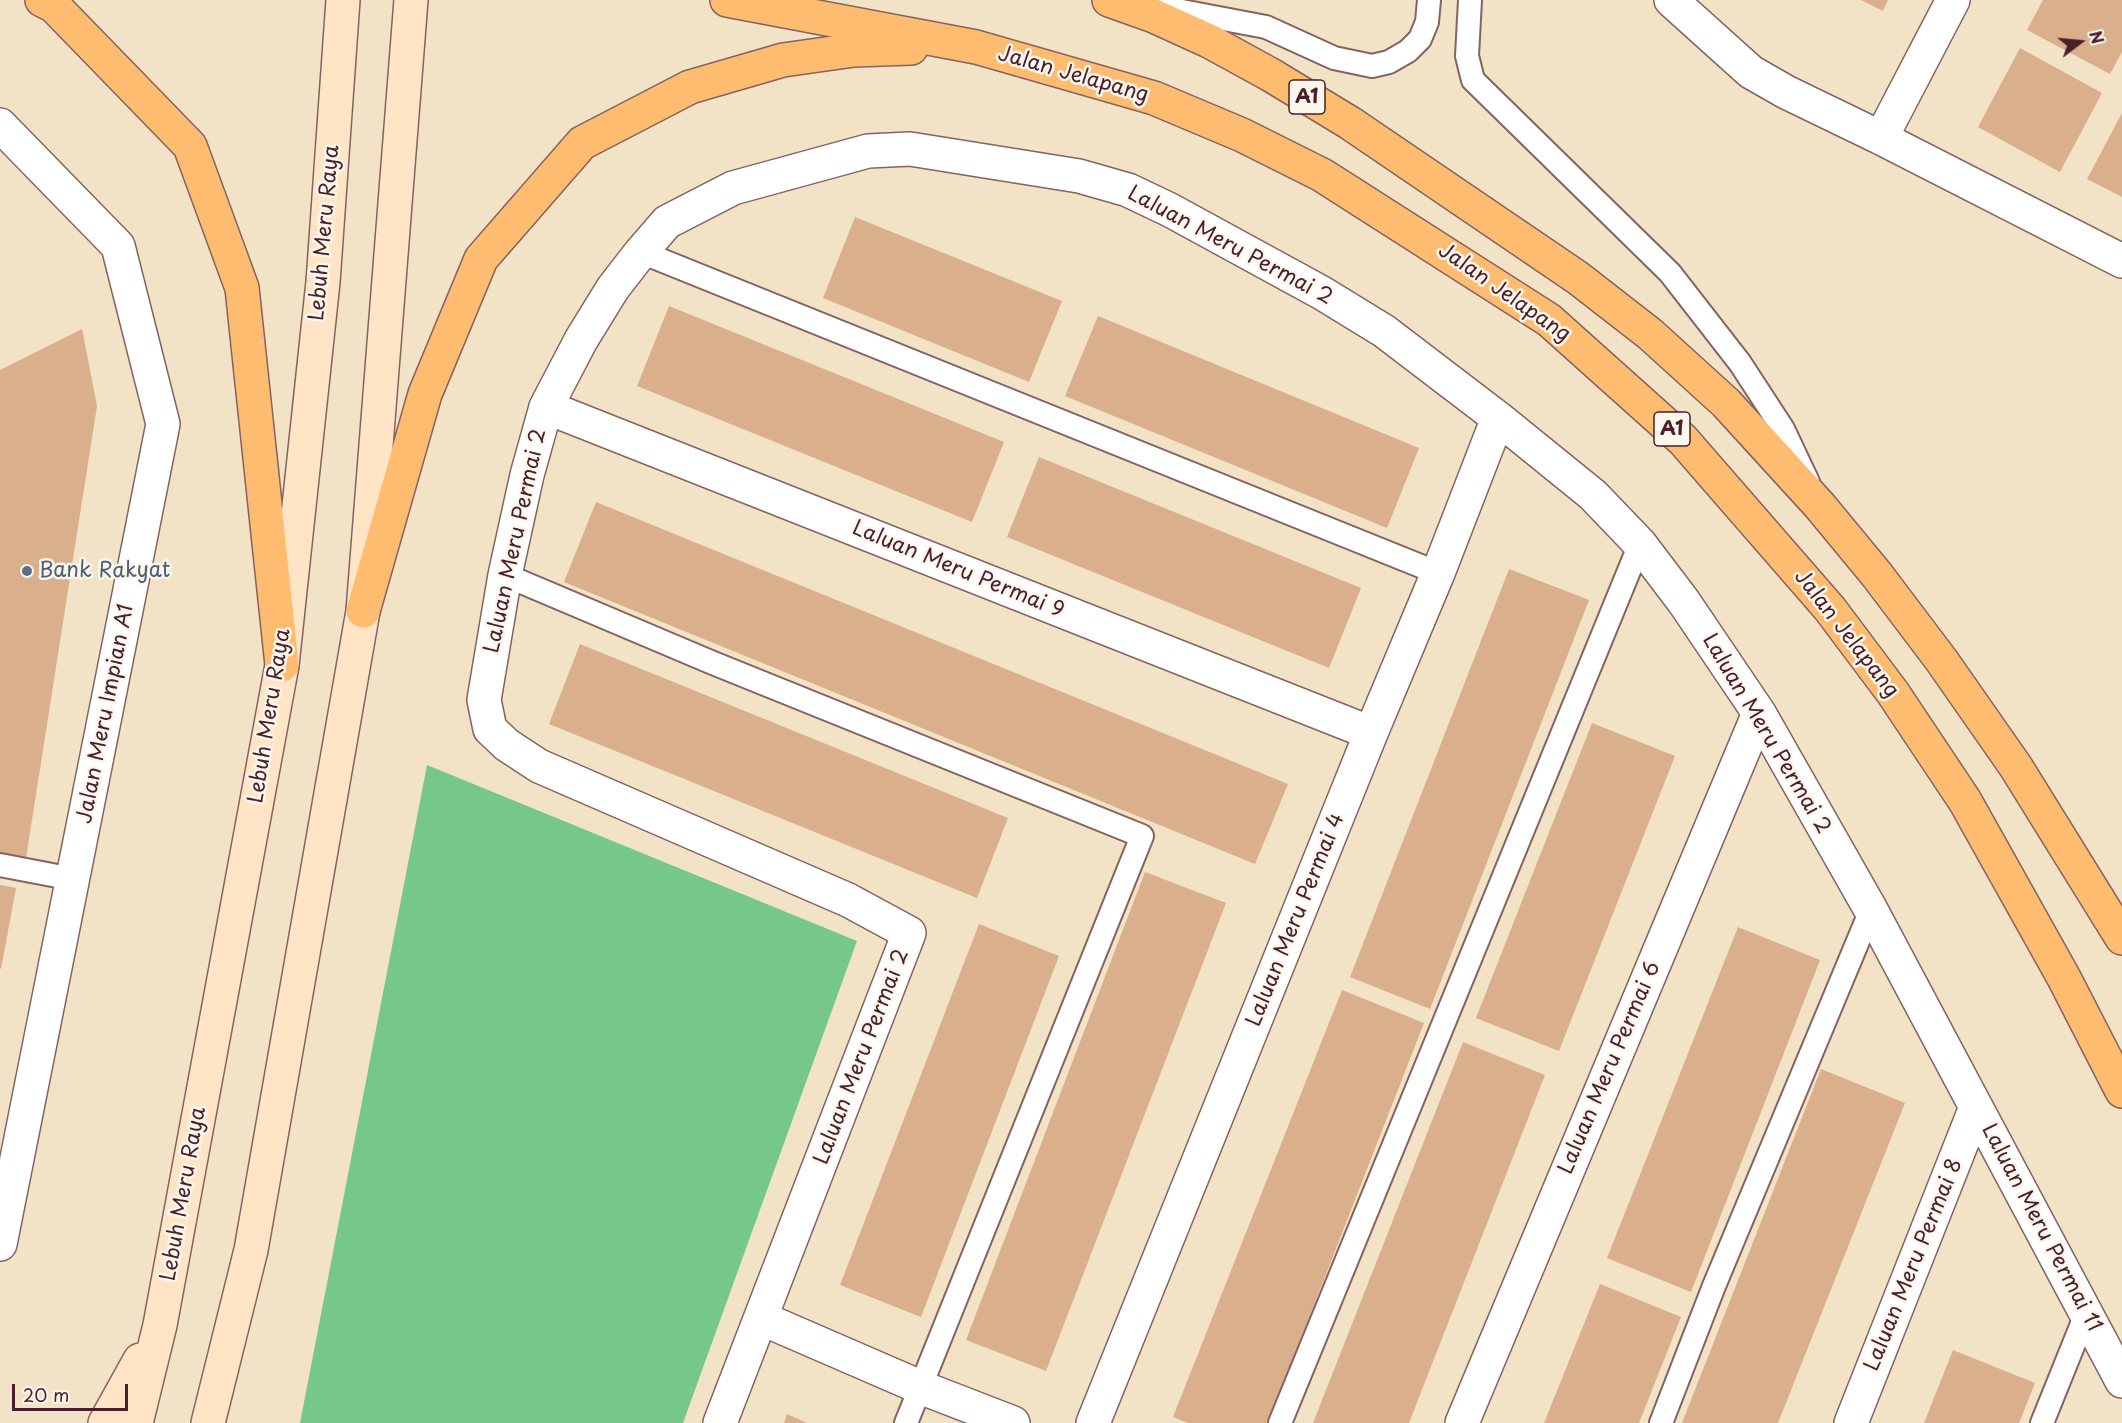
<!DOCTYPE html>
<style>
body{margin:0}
#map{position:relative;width:2122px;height:1423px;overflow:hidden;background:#f2e2c6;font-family:"Playpen Sans",sans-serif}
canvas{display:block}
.north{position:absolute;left:2050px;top:12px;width:60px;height:60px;-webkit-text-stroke:4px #fbf7ec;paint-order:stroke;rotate:74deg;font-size:16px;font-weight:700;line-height:24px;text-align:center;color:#4a1f2b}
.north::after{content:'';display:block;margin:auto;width:21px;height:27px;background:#4a1f2b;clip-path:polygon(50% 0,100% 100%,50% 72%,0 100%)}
.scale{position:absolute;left:12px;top:1384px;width:116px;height:27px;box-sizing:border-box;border:3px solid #4a1f2b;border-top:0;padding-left:8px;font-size:18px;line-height:21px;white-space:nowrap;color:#4a1f2b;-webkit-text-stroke:4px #fbf7ec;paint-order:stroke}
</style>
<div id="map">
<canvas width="2122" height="1423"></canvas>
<div class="north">N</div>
<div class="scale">20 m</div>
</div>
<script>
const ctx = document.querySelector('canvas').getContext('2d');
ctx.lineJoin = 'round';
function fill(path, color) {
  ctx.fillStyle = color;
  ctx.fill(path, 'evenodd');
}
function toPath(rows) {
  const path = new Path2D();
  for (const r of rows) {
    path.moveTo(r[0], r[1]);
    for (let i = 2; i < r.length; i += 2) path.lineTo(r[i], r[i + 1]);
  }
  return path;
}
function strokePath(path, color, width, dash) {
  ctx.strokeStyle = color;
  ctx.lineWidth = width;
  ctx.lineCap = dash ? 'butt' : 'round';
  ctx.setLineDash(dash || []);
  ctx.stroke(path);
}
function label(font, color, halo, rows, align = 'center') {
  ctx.font = font + ' "Playpen Sans",sans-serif';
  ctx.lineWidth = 5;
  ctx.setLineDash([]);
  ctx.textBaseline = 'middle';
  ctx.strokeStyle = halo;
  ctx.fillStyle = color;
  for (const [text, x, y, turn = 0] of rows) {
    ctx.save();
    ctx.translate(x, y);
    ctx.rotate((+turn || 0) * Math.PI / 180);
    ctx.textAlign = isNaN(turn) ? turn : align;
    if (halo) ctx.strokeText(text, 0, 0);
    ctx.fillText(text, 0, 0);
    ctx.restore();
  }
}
fill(toPath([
 [427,765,857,941,683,1423,300,1423]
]), '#76c88a');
fill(toPath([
 [1861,0,1888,0,1883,11],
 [2043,0,2122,0,2122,52,2110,74,2027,30],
 [2020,48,2102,93,2060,172,1978,127],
 [2122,113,2122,197,2087,179],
 [855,217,1062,301,1029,382,823,298],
 [669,306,1004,442,972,522,637,386],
 [1098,316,1419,448,1387,528,1065,396],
 [82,329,97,406,26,858,0,854,0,370],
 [1039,457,1361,588,1329,668,1007,537],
 [596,502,1288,784,1255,864,564,582],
 [1509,569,1589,600,1430,1009,1350,977],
 [580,644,1008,818,977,898,549,724],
 [1592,723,1675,756,1559,1051,1476,1018],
 [1145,872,1226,903,1046,1371,966,1340],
 [0,885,16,888,1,969,0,968],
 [979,924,1059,956,921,1317,840,1285],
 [1738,927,1820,960,1691,1292,1607,1258],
 [1342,990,1424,1023,1268,1423,1188,1423,1173,1417],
 [1463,1042,1545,1075,1409,1423,1313,1423],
 [1821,1069,1905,1103,1778,1423,1682,1423],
 [1600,1284,1681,1317,1639,1423,1544,1423],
 [1953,1350,2035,1383,2019,1423,1924,1423],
 [787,1414,807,1423,784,1423]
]), '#d9b08b');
const lane = toPath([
 [1470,0,1467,56,1473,80,1670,273,1740,363,1783,429,1808,482],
 [1155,6,1266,27,1334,58,1372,66,1389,62,1408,51,1420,39,1427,22,1429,0],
 [641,252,1438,573],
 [505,575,713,663,1142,836,906,1423],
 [0,865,73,879],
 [1280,1423,1640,544],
 [1661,1423,1714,1286,1871,910],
 [2042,1423,2086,1314]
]);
const street = toPath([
 [1671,0,1751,72,1786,92,1881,138,2122,261],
 [0,125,118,246,163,424,0,1244],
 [1881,138,1953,0],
 [546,407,1371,733],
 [763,1319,920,1387,1013,1423],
 [720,1423,909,933,848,900,539,766,507,745,490,729,484,700,505,575,527,475,546,407,581,340,613,288,641,252,667,222,733,188,868,151,910,149,1079,176,1128,190,1170,210,1322,293,1384,331,1498,418,1593,495,1640,544,1684,602,1759,713,1871,910,2122,1381],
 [1093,1423,1371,733,1438,573,1498,418],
 [1462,1423,1759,713],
 [1851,1423,1976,1107]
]);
const secondary = toPath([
 [105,1423,140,1360],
 [136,1423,160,1325,282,665,323,282,343,0],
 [208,1423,251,1250,363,611,411,0]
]);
const primary = toPath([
 [42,0,54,6,190,146,242,288,282,665],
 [727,0,976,47,1154,98,1242,135,1322,175,1549,320,1683,440,1830,609,1893,693,1965,801,2064,978,2122,1091],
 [1109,0,1154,16,1209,41,1271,75,1350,123,1578,278,1650,334,1726,403,1820,506,1877,575,1942,661,2016,767,2122,938],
 [363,611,425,394,481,259,582,143,690,87,783,60,854,50,911,48]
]);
strokePath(lane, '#856361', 26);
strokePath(street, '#856361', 36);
strokePath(secondary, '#856361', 36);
strokePath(primary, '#856361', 36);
strokePath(lane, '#fff', 22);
strokePath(street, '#fff', 33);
strokePath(secondary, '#ffe4c6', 33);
strokePath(primary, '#febc70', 33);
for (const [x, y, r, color] of [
 [27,571,6,"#5c6f8a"]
]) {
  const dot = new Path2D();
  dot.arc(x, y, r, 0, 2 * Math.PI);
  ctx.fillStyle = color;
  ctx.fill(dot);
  strokePath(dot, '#fbf7ec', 2);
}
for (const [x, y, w] of [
 [1307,97,36],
 [1672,429,36]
]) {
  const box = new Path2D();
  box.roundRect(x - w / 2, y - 17, w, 34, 4.5);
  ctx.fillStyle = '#fbf7ec';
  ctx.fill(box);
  strokePath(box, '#4a1f2b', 1.5);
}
label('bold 20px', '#4a1f2b', null, [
 ["A1",1307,97],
 ["A1",1672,429]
]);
label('21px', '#4a1f2b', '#fbf7ec', [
 ["Jalan Jelapang",1073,75,16],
 ["Lebuh Meru Raya",325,233,-85],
 ["Laluan Meru Permai 2",1230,246,28],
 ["Jalan Jelapang",1504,293,35],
 ["Laluan Meru Permai 2",516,541,-78],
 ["Laluan Meru Permai 9",958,570,22],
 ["Jalan Jelapang",1846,634,52],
 ["Jalan Meru Impian A1",106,714,-79],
 ["Lebuh Meru Raya",270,716,-81],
 ["Laluan Meru Permai 2",1766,734,59],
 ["Laluan Meru Permai 4",1296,920,-68],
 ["Laluan Meru Permai 2",862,1057,-69],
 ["Laluan Meru Permai 6",1610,1068,-67],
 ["Lebuh Meru Raya",184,1194,-80],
 ["Laluan Meru Permai 11",2041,1228,62],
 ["Laluan Meru Permai 8",1914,1265,-68]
]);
label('21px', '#4e5e75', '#fbf7ec', [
 ["Bank Rakyat",39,571]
], 'left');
</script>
